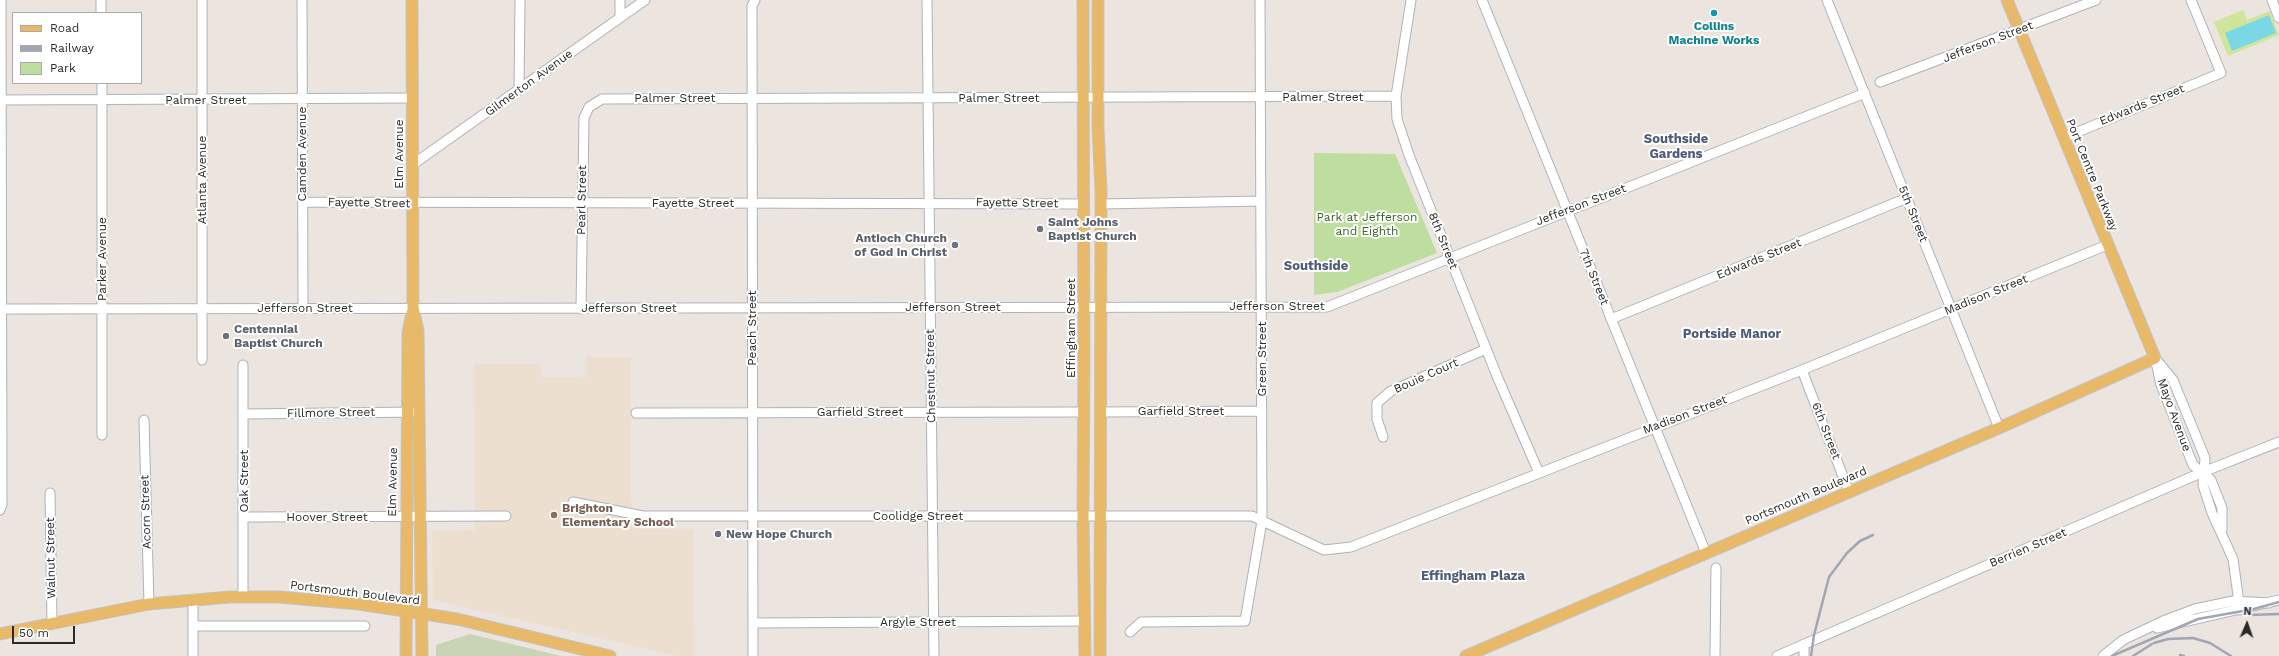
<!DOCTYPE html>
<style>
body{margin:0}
#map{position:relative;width:2279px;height:656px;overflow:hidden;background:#ece4de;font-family:"Work Sans",sans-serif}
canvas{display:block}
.legend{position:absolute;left:12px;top:12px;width:130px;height:72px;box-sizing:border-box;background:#fff;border:1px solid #aaa;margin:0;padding:5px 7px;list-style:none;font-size:12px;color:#2b2b2b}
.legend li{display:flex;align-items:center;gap:8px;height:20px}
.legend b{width:20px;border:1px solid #aaa}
.north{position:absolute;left:2227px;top:604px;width:40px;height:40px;-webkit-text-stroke:3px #fff;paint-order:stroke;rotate:2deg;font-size:11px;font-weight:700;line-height:16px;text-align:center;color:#2b2b2b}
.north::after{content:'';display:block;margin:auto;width:14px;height:18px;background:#2b2b2b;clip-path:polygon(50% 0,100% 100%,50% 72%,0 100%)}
.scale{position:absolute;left:12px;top:626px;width:63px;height:18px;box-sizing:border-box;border:2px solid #2b2b2b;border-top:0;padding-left:5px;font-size:12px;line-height:14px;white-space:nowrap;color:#2b2b2b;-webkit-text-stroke:3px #fff;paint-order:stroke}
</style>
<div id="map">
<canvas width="2279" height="656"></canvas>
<ul class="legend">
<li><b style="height:5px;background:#e7b968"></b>Road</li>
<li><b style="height:5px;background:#a1a6b4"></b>Railway</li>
<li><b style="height:11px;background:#bdde9f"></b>Park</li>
</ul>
<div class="north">N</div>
<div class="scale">50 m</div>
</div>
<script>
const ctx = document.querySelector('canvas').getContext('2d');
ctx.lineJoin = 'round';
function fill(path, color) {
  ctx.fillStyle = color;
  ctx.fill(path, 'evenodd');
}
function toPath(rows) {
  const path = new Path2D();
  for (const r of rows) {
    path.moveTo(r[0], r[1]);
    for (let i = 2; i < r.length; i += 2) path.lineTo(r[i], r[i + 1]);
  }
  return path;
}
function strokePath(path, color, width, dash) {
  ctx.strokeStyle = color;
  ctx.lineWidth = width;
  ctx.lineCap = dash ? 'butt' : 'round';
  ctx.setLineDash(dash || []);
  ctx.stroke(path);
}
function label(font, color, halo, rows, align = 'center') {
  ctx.font = font + ' "Work Sans",sans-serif';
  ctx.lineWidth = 4;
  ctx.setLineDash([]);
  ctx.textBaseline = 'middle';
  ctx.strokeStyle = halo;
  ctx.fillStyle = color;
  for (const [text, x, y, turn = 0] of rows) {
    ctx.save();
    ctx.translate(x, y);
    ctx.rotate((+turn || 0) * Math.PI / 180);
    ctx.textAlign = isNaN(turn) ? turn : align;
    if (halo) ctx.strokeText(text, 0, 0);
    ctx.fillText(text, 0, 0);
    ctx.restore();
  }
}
fill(toPath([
 [586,357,631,357,631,501,636,529,693,530,694,656,677,656,433,600,432,531,475,530,474,364,541,364,541,377,586,378]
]), '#ecdfcf');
fill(toPath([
 [1314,153,1395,154,1437,253,1337,292,1314,295]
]), '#bdde9f');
fill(toPath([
 [470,634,561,656,436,656,436,645]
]), '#c9d4b7');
fill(toPath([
 [2243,10,2247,20,2270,11,2279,35,2228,56,2214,22]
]), '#cfe59b');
fill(toPath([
 [2269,15,2276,33,2232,51,2225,33]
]), '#79d7e6');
const minor = toPath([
 [101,0,101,13],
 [302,0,303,308],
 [927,0,934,656],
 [1411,0,1396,96,1397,119,1409,155,1497,376,1539,473],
 [1482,0,1706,553],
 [1827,0,1999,428],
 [2272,0,2279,18],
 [620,18,620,0],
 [1880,82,2096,0],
 [519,90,520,0],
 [0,100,412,98],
 [2063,138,2221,73,2191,0],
 [412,165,645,0],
 [303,202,1084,204],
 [1101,204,1261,201],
 [0,309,1327,307,1865,93],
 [581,309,584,118,589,107,602,99,1396,96],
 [1611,319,1907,198],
 [2155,358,2173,380,2205,458,2203,485,2212,513,2233,559,2240,610],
 [202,360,202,0],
 [2156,362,2161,385,2193,465,2211,480,2222,508,2222,530],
 [1802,370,1849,492],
 [1100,412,1262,411],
 [636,413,1083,412],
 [243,414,418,412],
 [144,420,149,604],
 [102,435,102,83],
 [1383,437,1377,419,1377,403,1391,391,1486,349],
 [50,493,52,623],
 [573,502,643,516,1252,516,1324,550,1351,547,1802,370,2107,245],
 [0,510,2,504,1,0],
 [244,517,506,516],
 [243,597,243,365],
 [753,623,1084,621],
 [193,626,365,626],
 [2157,628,2279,600],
 [1130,632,1141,622,1245,621,1262,521,1260,0],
 [1804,644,1804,656],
 [193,656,193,599],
 [753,656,752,6,755,0],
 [1715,656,1716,568],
 [1777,656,2203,472,2279,442],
 [2103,656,2123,640,2163,621,2195,609,2233,601,2269,603]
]);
const major = toPath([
 [412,0,413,308,418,331,422,656],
 [1083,0,1084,362,1083,516,1085,656],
 [1098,0,1098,128,1101,191,1100,656],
 [0,634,149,604,230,597,279,597,359,604,457,619,610,656],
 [406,656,408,333,412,313],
 [1466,656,1999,428,2155,358,2007,0]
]);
strokePath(minor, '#afb2bb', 11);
strokePath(major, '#c4c4c4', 13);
strokePath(minor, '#fff', 9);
strokePath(major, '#e7b968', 11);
strokePath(toPath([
 [2249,615,2279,614],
 [2154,643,2168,639,2193,638,2210,643,2231,656],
 [2180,655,2184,656],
 [1811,656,1814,635,1829,577,1847,553,1860,541,1873,535],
 [2112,656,2198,619,2254,609,2279,602],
 [2133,656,2152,644]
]), '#a1a6b4', 2.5);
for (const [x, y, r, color] of [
 [1714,13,4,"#0f9aa8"],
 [1040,229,4,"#6b7280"],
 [955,245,4,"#6b7280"],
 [226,336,4,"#6b7280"],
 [554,515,4,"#8d6e63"],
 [718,534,4,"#6b7280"]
]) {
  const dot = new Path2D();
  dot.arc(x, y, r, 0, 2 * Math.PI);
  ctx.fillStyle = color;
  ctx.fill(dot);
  strokePath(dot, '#fff', 1.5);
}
label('bold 12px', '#0d838f', '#fff', [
 ["Collins",1714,26],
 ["Machine Works",1714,40]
]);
label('12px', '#2b2b2b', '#fff', [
 ["Jefferson Street",1988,42,-21],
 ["Gilmerton Avenue",529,83,-36],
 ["Palmer Street",1323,97],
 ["Palmer Street",675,98],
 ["Palmer Street",999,98],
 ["Palmer Street",206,100],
 ["Edwards Street",2142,105,-22],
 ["Camden Avenue",302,154,-90],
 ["Elm Avenue",399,154,-90],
 ["Port Centre Parkway",2092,175,68],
 ["Atlanta Avenue",202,180,-90],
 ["Pearl Street",582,200,-89],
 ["Fayette Street",369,203,1],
 ["Fayette Street",693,203],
 ["Fayette Street",1017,203,1],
 ["Jefferson Street",1581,205,-21],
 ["5th Street",1913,214,68],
 ["8th Street",1443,241,68],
 ["Parker Avenue",102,259,-90],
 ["Edwards Street",1759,259,-22],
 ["7th Street",1594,277,68],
 ["Madison Street",1986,295,-22],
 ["Jefferson Street",1277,306],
 ["Jefferson Street",953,307],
 ["Jefferson Street",305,308],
 ["Jefferson Street",629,308],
 ["Peach Street",752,328,-90],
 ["Effingham Street",1071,328,-90],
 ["Green Street",1262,359,-90],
 ["Chestnut Street",931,376,-91],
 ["Bouie Court",1426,376,-24],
 ["Garfield Street",1181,411],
 ["Garfield Street",860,412],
 ["Fillmore Street",331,413,-1],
 ["Madison Street",1685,415,-21],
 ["Mayo Avenue",2174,415,70],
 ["6th Street",1826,431,69],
 ["Oak Street",244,481,-90],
 ["Elm Avenue",393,482,-89],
 ["Portsmouth Boulevard",1806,496,-23],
 ["Acorn Street",146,512,-92],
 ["Coolidge Street",918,516],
 ["Hoover Street",327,517],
 ["Berrien Street",2028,548,-23],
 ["Walnut Street",51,558,-91],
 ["Portsmouth Boulevard",355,593,7],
 ["Argyle Street",918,622]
]);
label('12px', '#376420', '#fff', [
 ["Park at Jefferson",1367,217],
 ["and Eighth",1367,231]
]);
label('bold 12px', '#5b616d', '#fff', [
 ["Saint Johns",1048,222],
 ["Baptist Church",1048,236],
 ["Antioch Church",947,238,"right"],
 ["of God in Christ",947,252,"right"],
 ["Centennial",234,329],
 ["Baptist Church",234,343],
 ["New Hope Church",726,534]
], 'left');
label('bold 12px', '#785e54', '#fff', [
 ["Brighton",562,508],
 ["Elementary School",562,522]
], 'left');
label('bold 13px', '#4e5c79', '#fff', [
 ["Southside",1676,139],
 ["Gardens",1676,154],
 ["Southside",1316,266],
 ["Portside Manor",1732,334],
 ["Effingham Plaza",1473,576]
]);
</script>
